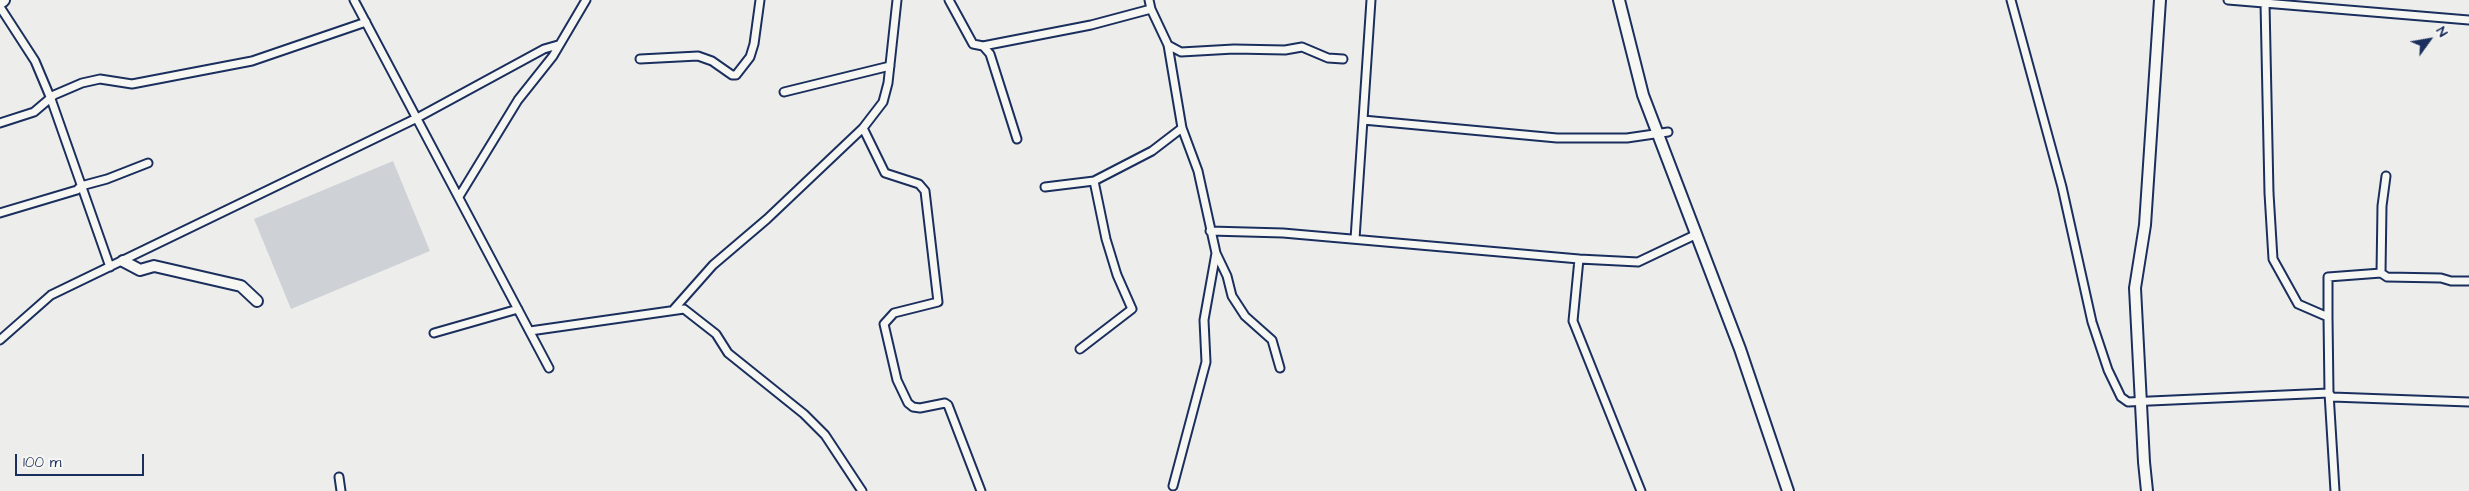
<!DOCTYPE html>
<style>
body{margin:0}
#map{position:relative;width:2469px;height:491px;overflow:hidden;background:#edeeec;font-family:"Architects Daughter",sans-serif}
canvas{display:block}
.north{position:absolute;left:2404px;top:15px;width:50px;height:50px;-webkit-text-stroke:4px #f6f6f2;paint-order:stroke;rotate:58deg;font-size:14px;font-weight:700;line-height:20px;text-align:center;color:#1b2f5e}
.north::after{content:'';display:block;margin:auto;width:18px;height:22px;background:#1b2f5e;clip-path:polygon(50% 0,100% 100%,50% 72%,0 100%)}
.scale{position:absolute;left:15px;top:454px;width:129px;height:22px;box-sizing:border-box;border:2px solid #1b2f5e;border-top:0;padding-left:6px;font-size:15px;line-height:18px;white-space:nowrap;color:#1b2f5e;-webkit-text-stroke:4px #f6f6f2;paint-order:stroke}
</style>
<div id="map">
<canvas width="2469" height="491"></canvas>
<div class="north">N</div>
<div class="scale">100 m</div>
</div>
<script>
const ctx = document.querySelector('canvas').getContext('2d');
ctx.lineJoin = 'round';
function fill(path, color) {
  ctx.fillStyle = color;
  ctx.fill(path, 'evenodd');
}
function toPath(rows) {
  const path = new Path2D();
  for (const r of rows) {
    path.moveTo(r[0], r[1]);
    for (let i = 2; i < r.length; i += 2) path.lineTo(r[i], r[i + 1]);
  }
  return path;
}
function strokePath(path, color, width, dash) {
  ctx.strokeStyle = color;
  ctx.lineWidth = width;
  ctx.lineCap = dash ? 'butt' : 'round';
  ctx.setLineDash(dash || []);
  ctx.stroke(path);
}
fill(toPath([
 [393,161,430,251,291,309,254,219]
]), '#ced2d7');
const street = toPath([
 [354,0,549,368],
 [949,0,973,44,983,46,990,54,1017,139],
 [1149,0,1151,9,1168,45,1182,128,1198,171,1216,253,1204,320,1206,362,1173,486],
 [2011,0,2062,187,2092,322,2108,370,2121,397,2128,402,2329,393,2332,397,2469,402],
 [2228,0,2469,20],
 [2265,3,2269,193,2273,259,2298,304,2328,317,2329,393,2335,491],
 [0,7,35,61,51,99,110,267],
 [1168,45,1181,52,1234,49,1285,50,1302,47,1328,58,1343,59],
 [983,46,1091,25,1151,9],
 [640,59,698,56,712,61,732,75,736,75,750,57,754,44,760,0],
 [784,92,890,66],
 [1363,120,1557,138,1627,138,1668,132],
 [0,123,34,112,54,95,82,83,100,79,132,84,252,61,366,22],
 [863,128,885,173,919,184,925,191,938,302,894,313,884,324,897,380,908,403,913,407,920,408,945,403,948,405,981,491],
 [2386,176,2382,206,2381,273,2387,277,2441,278,2451,281,2469,281],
 [1045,187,1094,181,1152,151,1182,128],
 [460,195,518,100,553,56,586,0],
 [0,213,77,190,81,186,107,179,148,163],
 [1210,231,1283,233,1579,259,1638,262,1697,234],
 [1355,239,1371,0],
 [1216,253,1227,276,1232,296,1245,316,1272,340,1280,368],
 [1579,259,1573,321,1641,491],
 [674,309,713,265,767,219,863,128,883,102,888,83,897,0],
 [2328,317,2328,277,2381,273],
 [530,331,684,309,716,334,728,353,804,414,825,435,862,491],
 [434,333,518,309],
 [0,340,51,295,417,118,544,49,558,45],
 [1080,349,1132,309,1117,275,1106,239,1094,181],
 [339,477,341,491]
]);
const secondary = toPath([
 [1619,0,1643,95,1740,349,1788,491],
 [123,261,140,270,154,266,241,286,257,301],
 [2147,491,2144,462,2135,288,2145,225,2160,0]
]);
const highway = toPath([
 [0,2,3,0]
]);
strokePath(street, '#1b2f5e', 11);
strokePath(secondary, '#1b2f5e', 14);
strokePath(highway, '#1b2f5e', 16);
strokePath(street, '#f6f6f2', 7);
strokePath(secondary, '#f6f6f2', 10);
strokePath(highway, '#f6f6f2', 12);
</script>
